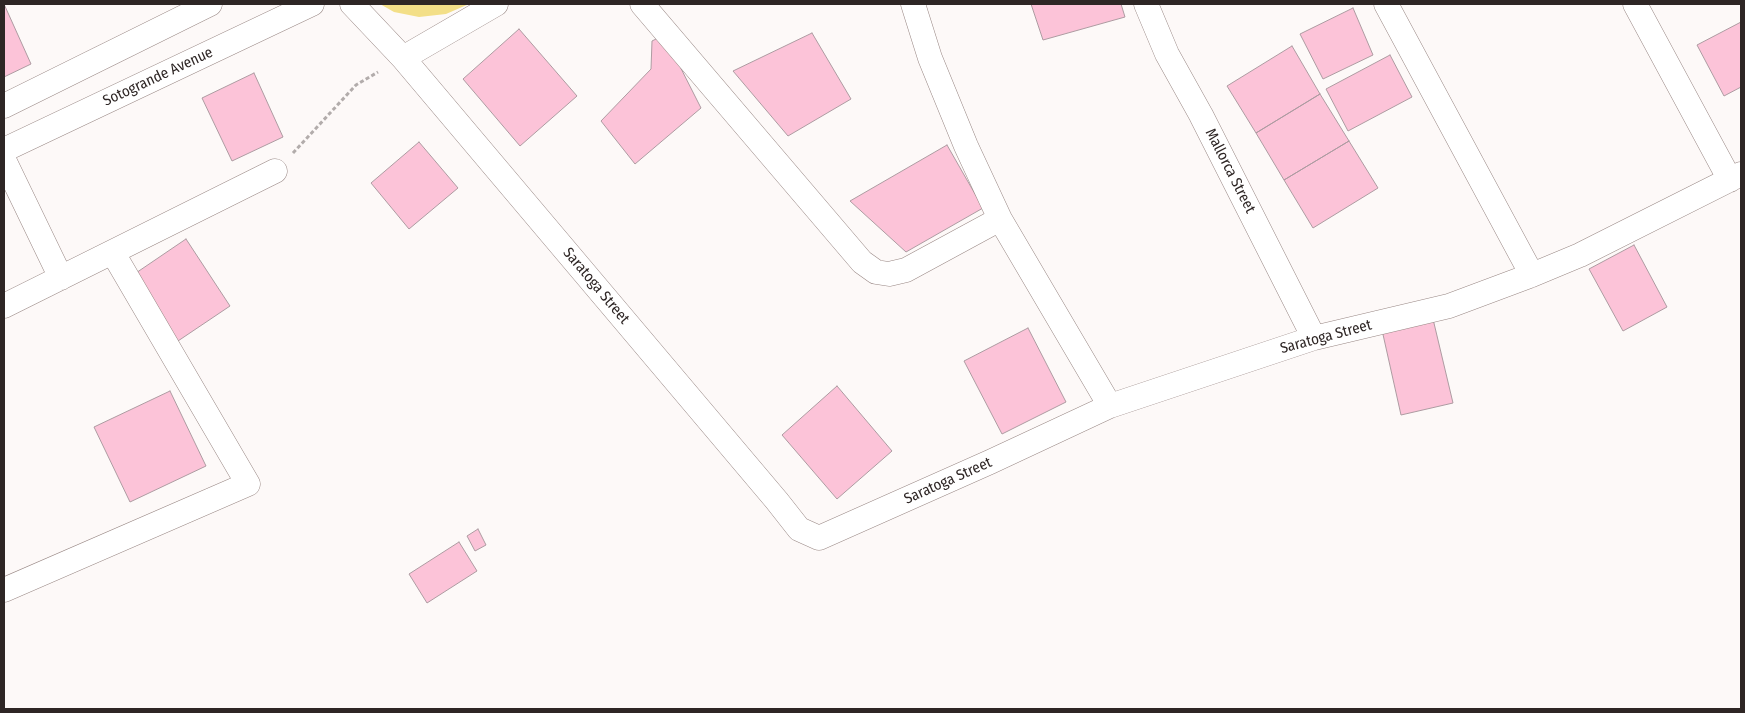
<!DOCTYPE html>
<style>
body{margin:0}
#map{position:relative;width:1745px;height:713px;overflow:hidden;background:#fdf9f8;font-family:"Fira Sans Condensed",sans-serif}
canvas{display:block}
.frame{position:absolute;inset:0;border:5px solid #2e2625;pointer-events:none}
</style>
<div id="map">
<canvas width="1745" height="713"></canvas>
<div class="frame"></div>
</div>
<script>
const ctx = document.querySelector('canvas').getContext('2d');
ctx.lineJoin = 'round';
function fill(path, color) {
  ctx.fillStyle = color;
  ctx.fill(path, 'evenodd');
}
function toPath(rows) {
  const path = new Path2D();
  for (const r of rows) {
    path.moveTo(r[0], r[1]);
    for (let i = 2; i < r.length; i += 2) path.lineTo(r[i], r[i + 1]);
  }
  return path;
}
function strokePath(path, color, width, dash) {
  ctx.strokeStyle = color;
  ctx.lineWidth = width;
  ctx.lineCap = dash ? 'butt' : 'round';
  ctx.setLineDash(dash || []);
  ctx.stroke(path);
}
function label(font, color, halo, rows, align = 'center') {
  ctx.font = font + ' "Fira Sans Condensed",sans-serif';
  ctx.lineWidth = 4.5;
  ctx.setLineDash([]);
  ctx.textBaseline = 'middle';
  ctx.strokeStyle = halo;
  ctx.fillStyle = color;
  for (const [text, x, y, turn = 0] of rows) {
    ctx.save();
    ctx.translate(x, y);
    ctx.rotate((+turn || 0) * Math.PI / 180);
    ctx.textAlign = isNaN(turn) ? turn : align;
    if (halo) ctx.strokeText(text, 0, 0);
    ctx.fillText(text, 0, 0);
    ctx.restore();
  }
}
fill(toPath([
 [380,4,469,4,446,14,419,17,394,12]
]), '#f3df88');
const building = toPath([
 [4,4,31,64,4,77,4,4],
 [1031,4,1121,4,1125,17,1043,40,1031,4],
 [1353,8,1373,55,1323,79,1300,34,1353,8],
 [1741,22,1741,87,1724,96,1697,45,1741,22],
 [519,29,577,96,520,146,463,79,519,29],
 [812,33,851,99,788,136,733,71,812,33],
 [664,35,701,108,635,164,601,121,651,69,652,41,664,35],
 [1292,46,1320,94,1256,133,1227,86,1292,46],
 [1390,55,1412,97,1348,131,1326,89,1390,55],
 [254,73,283,137,232,161,202,98,254,73],
 [1320,94,1349,141,1284,180,1256,133,1320,94],
 [1349,141,1378,188,1313,228,1284,180,1349,141],
 [419,142,458,188,409,229,371,183,419,142],
 [947,145,983,208,906,252,850,201,947,145],
 [186,239,230,306,175,343,130,277,186,239],
 [1634,245,1667,307,1623,331,1589,269,1634,245],
 [1433,319,1453,403,1401,415,1382,330,1433,319],
 [1028,328,1066,402,1002,434,964,361,1028,328],
 [837,386,892,451,837,499,782,435,837,386],
 [170,391,206,466,130,502,94,427,170,391],
 [478,529,486,545,475,551,467,536,478,529],
 [459,542,477,571,427,603,409,574,459,542]
]);
fill(building, '#fcc3d8');
strokePath(building, '#ad9ba1', 1);
const street = toPath([
 [352,4,403,58,777,501,799,529,819,538,990,462,1110,406,1314,338,1449,306,1532,275,1580,255,1741,174],
 [642,4,862,262,876,272,889,274,906,270,1000,219],
 [913,4,930,58,966,146,1000,219,1110,406],
 [1146,4,1167,54,1201,115,1314,338],
 [1386,4,1532,275],
 [1635,4,1730,180],
 [403,58,496,4],
 [4,106,210,4],
 [4,150,312,4],
 [4,160,61,278],
 [4,306,275,171],
 [4,590,248,484,113,253]
]);
strokePath(street, '#998885', 25);
strokePath(toPath([
 [293,153,356,85,378,72]
]), '#b2acab', 3, [4, 2.5]);
strokePath(street, '#fff', 24);
label('15px', '#2e2625', '#fff', [
 ["Sotogrande Avenue",158,77,-25],
 ["Mallorca Street",1230,171,63],
 ["Saratoga Street",596,286,50],
 ["Saratoga Street",1326,337,-15],
 ["Saratoga Street",948,481,-24]
]);
</script>
